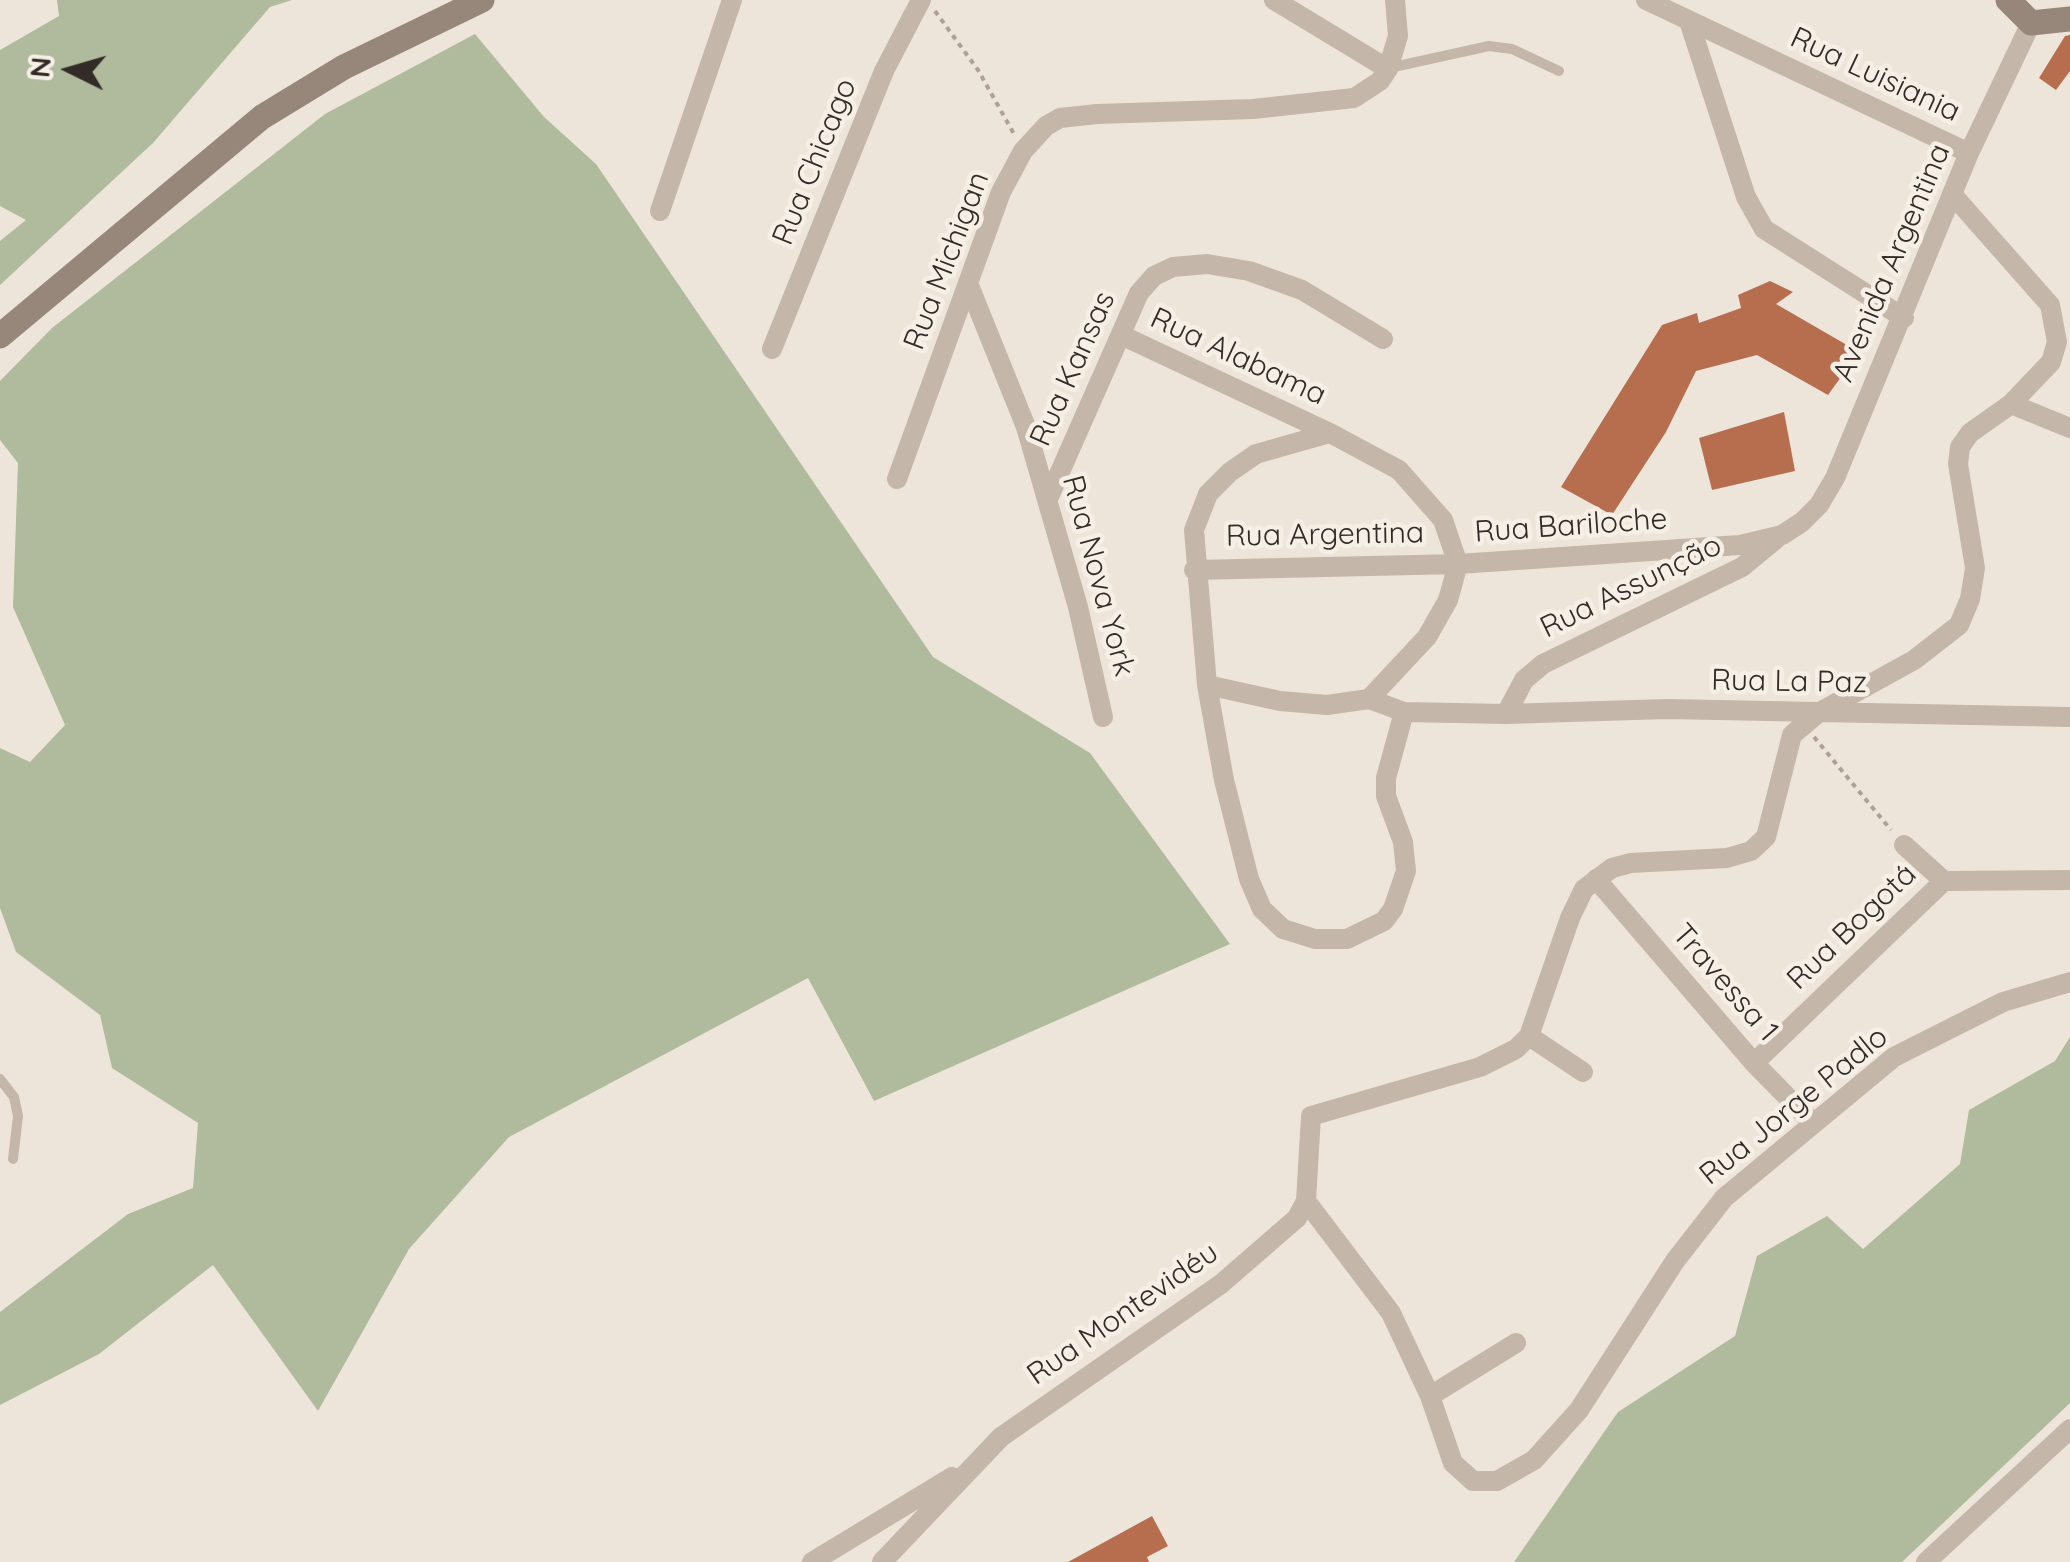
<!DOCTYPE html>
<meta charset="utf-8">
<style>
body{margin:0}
#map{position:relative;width:2070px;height:1562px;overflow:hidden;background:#eee5da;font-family:Quicksand,sans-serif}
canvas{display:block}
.north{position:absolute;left:20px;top:20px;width:100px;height:100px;-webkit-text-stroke:8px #f6efe6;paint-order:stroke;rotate:275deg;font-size:28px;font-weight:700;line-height:40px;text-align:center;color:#322b27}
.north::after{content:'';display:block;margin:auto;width:35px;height:45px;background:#322b27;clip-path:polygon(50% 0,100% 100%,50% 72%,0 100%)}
</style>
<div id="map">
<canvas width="2070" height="1562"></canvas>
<div class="north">N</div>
</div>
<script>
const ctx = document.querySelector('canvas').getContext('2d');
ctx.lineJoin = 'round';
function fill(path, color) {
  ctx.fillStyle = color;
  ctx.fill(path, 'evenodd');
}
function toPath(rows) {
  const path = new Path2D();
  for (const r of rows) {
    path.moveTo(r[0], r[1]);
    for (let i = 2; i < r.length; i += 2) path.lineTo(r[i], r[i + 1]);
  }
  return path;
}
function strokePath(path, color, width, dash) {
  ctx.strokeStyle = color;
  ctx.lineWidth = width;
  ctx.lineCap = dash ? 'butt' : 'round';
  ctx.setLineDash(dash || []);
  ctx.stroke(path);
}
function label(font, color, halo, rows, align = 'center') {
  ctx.font = font + ' Quicksand,sans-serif';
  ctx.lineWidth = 9;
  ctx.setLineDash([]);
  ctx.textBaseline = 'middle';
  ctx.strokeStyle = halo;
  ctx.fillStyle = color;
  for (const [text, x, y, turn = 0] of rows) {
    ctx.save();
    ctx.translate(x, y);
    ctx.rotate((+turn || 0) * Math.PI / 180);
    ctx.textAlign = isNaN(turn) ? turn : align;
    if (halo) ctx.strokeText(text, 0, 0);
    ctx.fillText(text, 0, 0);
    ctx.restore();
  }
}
fill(toPath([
 [57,0,292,0,270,7,153,143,0,285,0,241,26,220,0,206,0,50,59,16],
 [475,34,544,117,596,164,933,657,1090,753,1230,944,874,1101,808,978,509,1137,409,1249,318,1411,213,1265,99,1354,0,1405,0,1312,128,1214,193,1188,198,1123,112,1068,100,1015,16,952,0,908,0,748,30,762,65,725,13,607,18,463,0,440,0,381,52,328,325,114],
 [2070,1037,2070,1403,1902,1562,1514,1562,1618,1412,1735,1336,1757,1256,1827,1216,1863,1249,1960,1164,1969,1110,2055,1061]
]), '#afbb9c');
fill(toPath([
 [2070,35,2070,71,2056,90,2039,78,2065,36],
 [1770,281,1793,292,1776,304,1859,352,1828,395,1757,355,1696,371,1666,432,1612,515,1561,487,1662,325,1697,313,1699,323,1741,308,1738,295],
 [1784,412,1795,471,1712,490,1699,438],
 [1152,1516,1168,1546,1147,1557,1149,1562,1068,1562]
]), '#b66e4f');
strokePath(toPath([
 [935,11,978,70,1014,134],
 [1814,737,1891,830]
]), '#afa092', 4, [5, 5]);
strokePath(toPath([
 [1389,68,1489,46,1512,49,1559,71],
 [0,1079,14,1097,18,1116,13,1159]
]), '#c4b6a8', 10);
strokePath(toPath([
 [1274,0,1388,69],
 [1646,0,1969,153],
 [1689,21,1746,197,1764,229,1904,318],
 [660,211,732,0],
 [968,283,1026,427,1078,607,1103,717],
 [1121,335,1330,433],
 [772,349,884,71,921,0],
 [2011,404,2070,428],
 [897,479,1001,192,1023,151,1046,126,1060,118,1097,114,1253,109,1354,98,1380,81,1388,69,1398,36,1395,0],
 [1048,499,1139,293,1154,276,1173,267,1207,264,1249,271,1302,290,1383,339],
 [1194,570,1458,564,1740,545,1782,535,1802,522,1819,505,1835,478,1969,153,2031,23],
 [1207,685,1280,701,1327,705,1369,699,1427,637,1448,600,1458,564,1443,520,1399,470,1330,433,1256,454,1230,472,1208,494,1194,530,1207,685,1224,780,1249,879,1262,909,1283,929,1315,939,1347,939,1384,921,1393,909,1406,871,1403,842,1386,796,1386,778,1404,712],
 [1369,699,1404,712,1506,714,1524,680,1543,664,1742,567,1776,539],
 [1506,714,1667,709,2070,717],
 [1904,845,1944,881],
 [1596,879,1754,1063,1812,1122],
 [1529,1036,1583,1072],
 [1754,1063,1944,881,2070,880],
 [1306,1201,1391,1313,1430,1396,1453,1463,1473,1481,1497,1481,1534,1460,1579,1410,1675,1261,1724,1198,1894,1057,2003,1002,2070,982],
 [1430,1396,1516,1343],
 [812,1562,952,1477],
 [882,1562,1001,1437,1221,1284,1297,1218,1306,1201,1311,1116,1480,1067,1516,1049,1529,1036,1570,918,1584,889,1612,868,1631,863,1727,858,1751,851,1766,837,1792,735,1818,713,1914,660,1959,625,1970,599,1975,568,1958,464,1960,447,1970,433,2011,404,2051,362,2057,342,2050,305,1952,194],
 [1926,1562,2070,1429]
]), '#c4b6a8', 20);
strokePath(toPath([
 [2008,0,2031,23,2070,19],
 [0,336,262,117,344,67,482,0]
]), '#97867a', 25);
label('30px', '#322b27', '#f6efe6', [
 ["Rua Luisiania",1875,75,25],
 ["Rua Chicago",815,162,-68],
 ["Rua Michigan",947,261,-69],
 ["Avenida Argentina",1892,263,-67],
 ["Rua Alabama",1238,357,25],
 ["Rua Kansas",1073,369,-66],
 ["Rua Bariloche",1571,526,-4],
 ["Rua Argentina",1325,535,-1],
 ["Rua Nova York",1098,576,75],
 ["Rua Assunção",1631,587,-26],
 ["Rua La Paz",1789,682,1],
 ["Rua Bogotá",1852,927,-44],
 ["Travessa 1",1725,983,49],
 ["Rua Jorge Padlo",1794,1106,-39],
 ["Rua Montevidéu",1123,1314,-35]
]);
</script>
